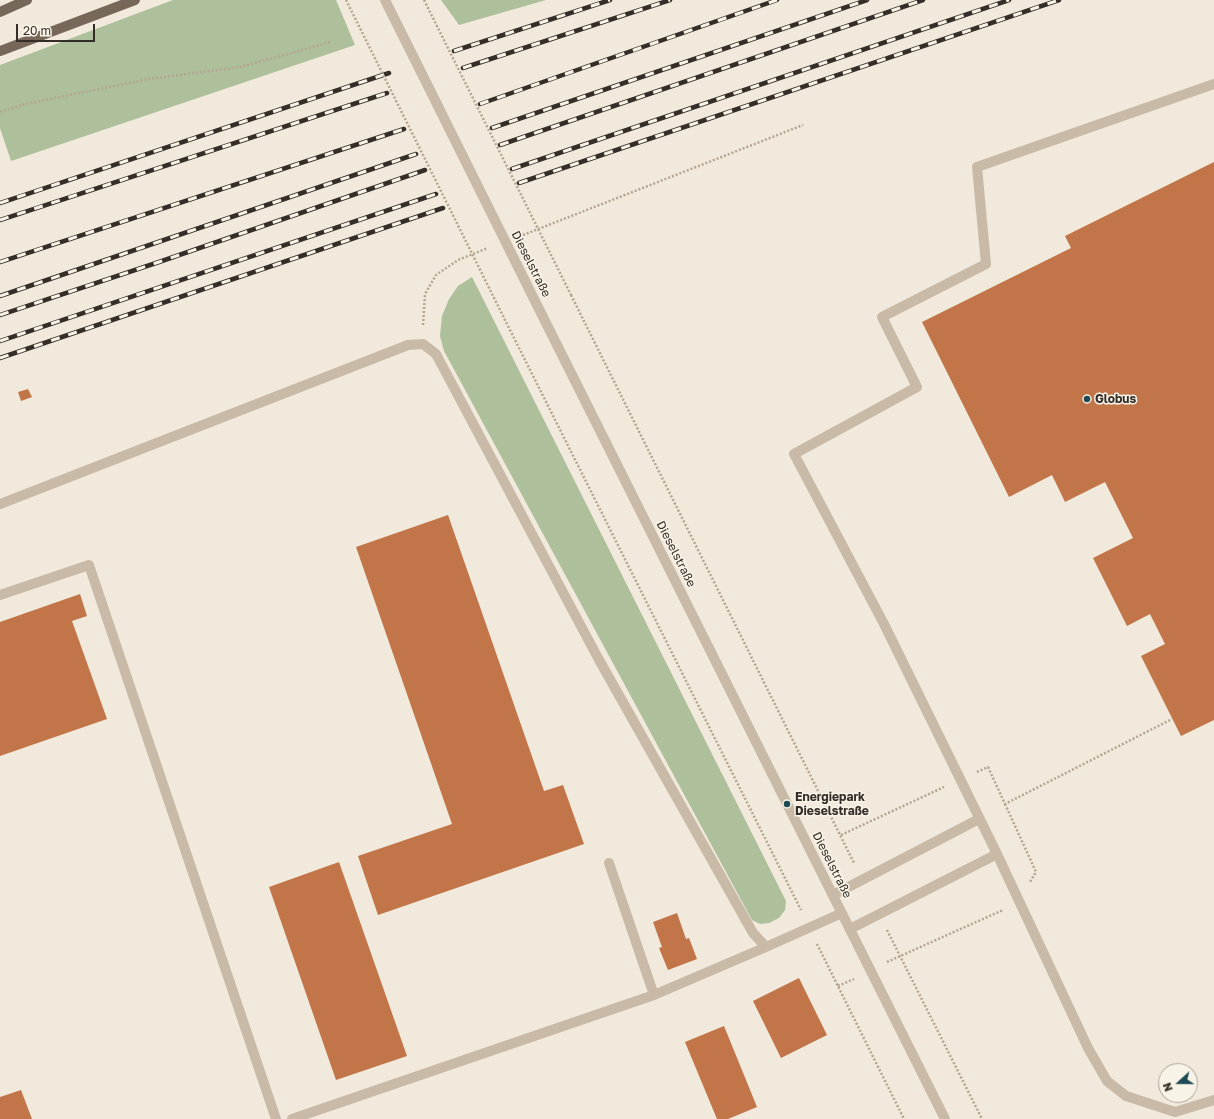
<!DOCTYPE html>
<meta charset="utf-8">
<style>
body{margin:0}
#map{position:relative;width:1214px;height:1119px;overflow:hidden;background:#f1e9db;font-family:"Golos Text",sans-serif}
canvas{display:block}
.north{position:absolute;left:1158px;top:1063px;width:40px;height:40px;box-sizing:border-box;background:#f8f3e7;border:1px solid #aaa49a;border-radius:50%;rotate:249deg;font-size:11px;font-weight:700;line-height:16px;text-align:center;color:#352d27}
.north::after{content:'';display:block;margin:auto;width:14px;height:18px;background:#1f4a55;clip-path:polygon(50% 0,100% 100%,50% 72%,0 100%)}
.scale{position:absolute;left:16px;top:24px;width:79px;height:18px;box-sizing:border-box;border:2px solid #352d27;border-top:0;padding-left:5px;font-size:12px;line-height:14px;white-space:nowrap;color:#352d27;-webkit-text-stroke:3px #f8f3e7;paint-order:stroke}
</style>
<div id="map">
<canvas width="1214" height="1119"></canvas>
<div class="north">N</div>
<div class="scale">20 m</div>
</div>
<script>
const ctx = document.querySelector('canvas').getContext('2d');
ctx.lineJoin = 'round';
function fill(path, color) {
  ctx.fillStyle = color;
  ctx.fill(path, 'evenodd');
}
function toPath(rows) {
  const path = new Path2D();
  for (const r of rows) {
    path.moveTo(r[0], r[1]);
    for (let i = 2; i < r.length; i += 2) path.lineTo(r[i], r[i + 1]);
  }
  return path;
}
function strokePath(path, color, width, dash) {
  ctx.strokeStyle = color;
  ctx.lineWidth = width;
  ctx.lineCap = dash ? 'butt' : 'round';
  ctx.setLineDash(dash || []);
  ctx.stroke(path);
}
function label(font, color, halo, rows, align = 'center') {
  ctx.font = font + ' "Golos Text",sans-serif';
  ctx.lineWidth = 3;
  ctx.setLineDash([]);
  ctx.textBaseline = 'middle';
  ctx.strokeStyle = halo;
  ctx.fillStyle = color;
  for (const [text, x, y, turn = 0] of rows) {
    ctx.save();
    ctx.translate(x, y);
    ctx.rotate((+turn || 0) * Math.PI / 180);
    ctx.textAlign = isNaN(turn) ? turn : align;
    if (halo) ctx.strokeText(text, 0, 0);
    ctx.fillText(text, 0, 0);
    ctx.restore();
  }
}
fill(toPath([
 [173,0,336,0,355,45,11,161,0,128,0,65],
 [441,0,546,0,459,25],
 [472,277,786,901,785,910,779,918,769,923,760,924,752,920,444,351,440,336,442,316,449,299,458,286]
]), '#aebf9b');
fill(toPath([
 [1214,162,1214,720,1181,736,1141,656,1165,644,1150,614,1127,626,1093,558,1133,538,1105,482,1065,502,1052,475,1009,497,922,322,1071,248,1065,236],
 [28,389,32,397,21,401,18,392],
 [448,515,544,791,563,785,584,844,378,915,358,856,452,824,356,547],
 [80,594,87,616,72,621,107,719,0,756,0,622],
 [339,862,407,1056,336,1080,269,887],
 [677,913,686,939,689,938,697,959,668,970,659,948,662,947,653,922],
 [799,978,827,1035,781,1058,753,1001],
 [724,1026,757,1107,728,1119,717,1119,685,1042],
 [21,1090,32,1119,0,1119,0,1097]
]), '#c17548');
strokePath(toPath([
 [0,112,25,104,149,79,240,67,331,42],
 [523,235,803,125],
 [571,295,854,863],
 [423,325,425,294,436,275,458,260,488,248],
 [508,326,801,910],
 [977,772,988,767,1005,804,1172,719],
 [1005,804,1036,872,1030,882],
 [841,835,944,787],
 [887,930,982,1119],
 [817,944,904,1119],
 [887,962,1003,910],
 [838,986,854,979]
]), '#b4a591', 2.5, [2, 2]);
strokePath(toPath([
 [385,0,413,56],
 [1214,84,977,167,986,264,882,317,917,387,794,454,884,624,997,854,1088,1048,1107,1081,1126,1096,1175,1112,1214,1100],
 [539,309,945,1119],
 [0,504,408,345,423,344,436,354,598,658,753,933,766,947],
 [0,595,89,565,276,1119],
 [609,863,654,995],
 [833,895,979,819],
 [850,929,997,854],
 [292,1119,654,995,766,947,842,913]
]), '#c8baa7', 10);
strokePath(toPath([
 [0,12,27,0],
 [0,51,135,0]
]), '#766759', 10);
const rail = toPath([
 [454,51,610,0],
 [463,68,670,0],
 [480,104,777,0],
 [492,128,867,0],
 [500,145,923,0],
 [512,169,1009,0],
 [519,183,1059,0],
 [0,203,389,73],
 [0,220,387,93],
 [0,262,404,129],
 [0,296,416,154],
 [0,315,159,262,425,170],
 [0,341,436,194],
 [0,358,443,208]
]);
strokePath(rail, '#352d27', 4.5);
strokePath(rail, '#f8f3e7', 3, [9]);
strokePath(toPath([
 [346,0,508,326],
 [424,0,571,295]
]), '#b4a591', 2.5, [2, 2]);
strokePath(toPath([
 [413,56,539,309]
]), '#c8baa7', 10);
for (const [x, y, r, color] of [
 [1087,399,4,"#1f4a55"],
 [787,804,4,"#1f4a55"]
]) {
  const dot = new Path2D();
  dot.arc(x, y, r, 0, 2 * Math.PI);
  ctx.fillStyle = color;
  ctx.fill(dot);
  strokePath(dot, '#f8f3e7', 1.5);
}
label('12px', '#352d27', '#f8f3e7', [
 ["Dieselstraße",531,264,63],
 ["Dieselstraße",676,554,63],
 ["Dieselstraße",832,865,63]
]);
label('bold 12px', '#352d27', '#f8f3e7', [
 ["Globus",1095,399],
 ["Energiepark",795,797],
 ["Dieselstraße",795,811]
], 'left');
</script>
